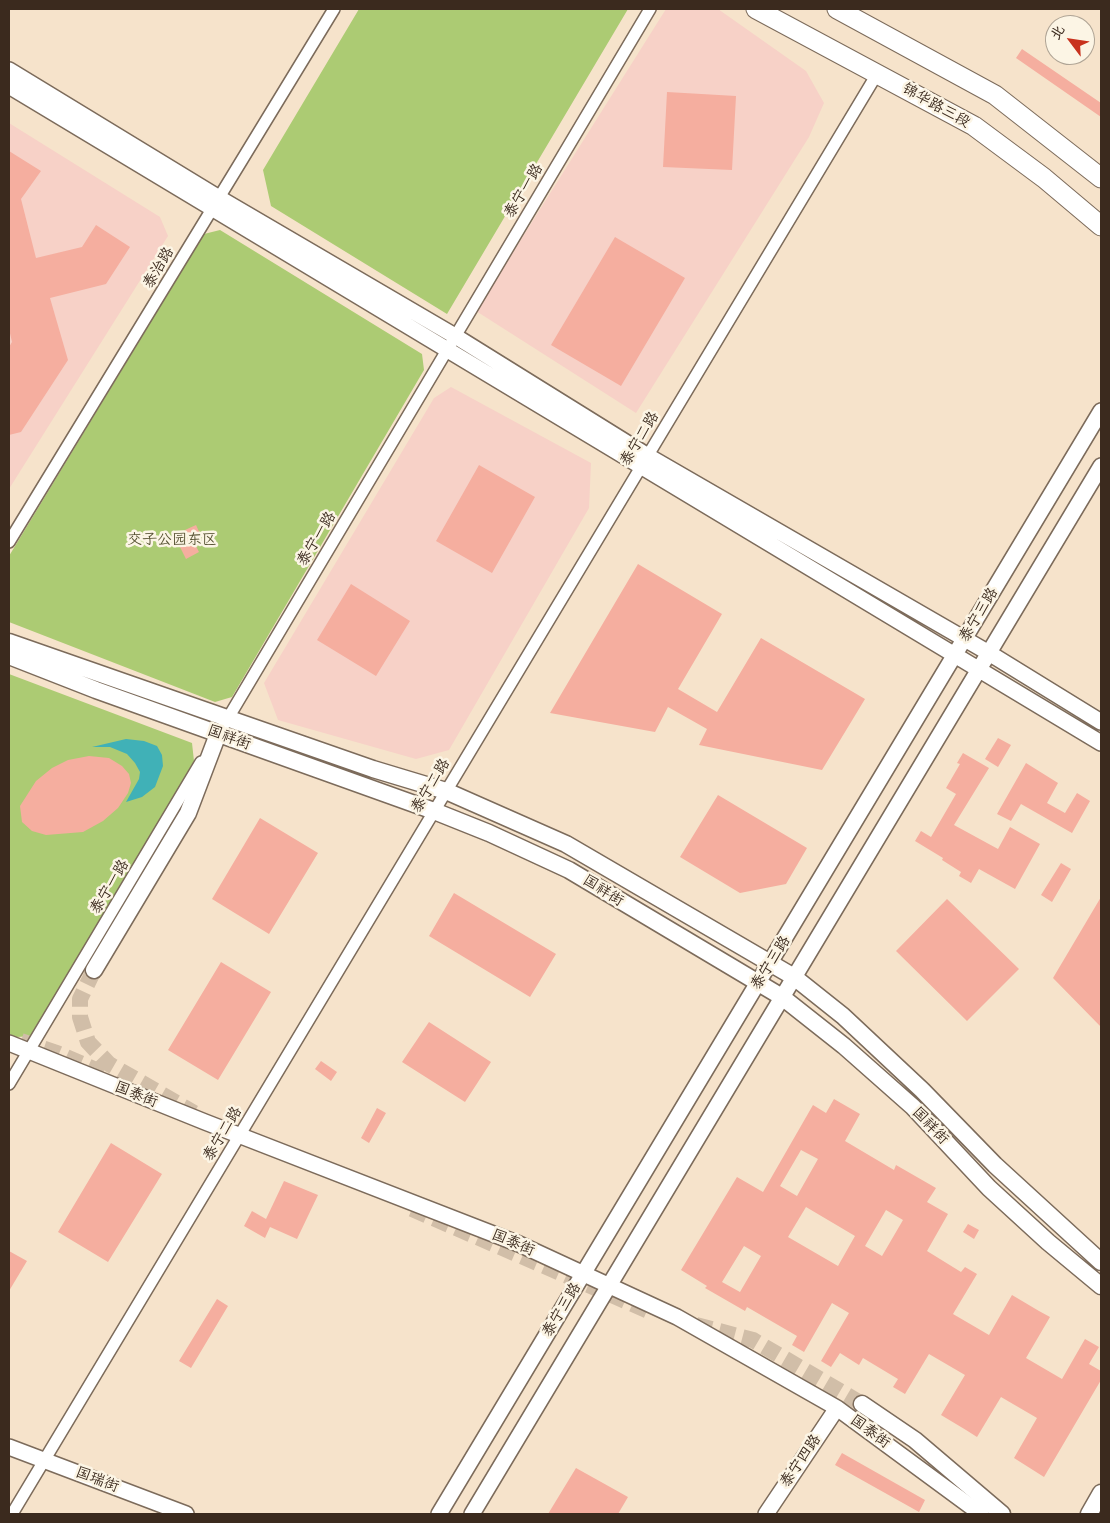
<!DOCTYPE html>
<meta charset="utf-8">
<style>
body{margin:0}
#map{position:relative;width:1110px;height:1523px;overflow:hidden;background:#f6e3cb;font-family:Itim,"LXGW WenKai TC",sans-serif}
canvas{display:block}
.frame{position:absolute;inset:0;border:10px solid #3b2a1e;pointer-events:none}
.north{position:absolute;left:1045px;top:15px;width:50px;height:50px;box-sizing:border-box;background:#fcf5e5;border:1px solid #afa495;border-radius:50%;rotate:301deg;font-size:14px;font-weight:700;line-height:20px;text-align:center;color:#3b2a1e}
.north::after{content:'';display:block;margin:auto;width:18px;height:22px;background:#c8321e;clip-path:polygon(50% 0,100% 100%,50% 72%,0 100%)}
</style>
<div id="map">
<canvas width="1110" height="1523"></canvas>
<div class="frame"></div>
<div class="north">北</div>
</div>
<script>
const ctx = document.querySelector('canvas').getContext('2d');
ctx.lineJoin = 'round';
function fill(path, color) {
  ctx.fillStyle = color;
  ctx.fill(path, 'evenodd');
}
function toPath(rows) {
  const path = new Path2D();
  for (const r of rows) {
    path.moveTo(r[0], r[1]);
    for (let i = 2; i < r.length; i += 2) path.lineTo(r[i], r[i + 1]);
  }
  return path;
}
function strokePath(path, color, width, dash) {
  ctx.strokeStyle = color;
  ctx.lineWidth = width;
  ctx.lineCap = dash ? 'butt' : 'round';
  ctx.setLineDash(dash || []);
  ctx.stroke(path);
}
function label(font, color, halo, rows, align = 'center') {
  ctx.font = font + ' Itim,"LXGW WenKai TC",sans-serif';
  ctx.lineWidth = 5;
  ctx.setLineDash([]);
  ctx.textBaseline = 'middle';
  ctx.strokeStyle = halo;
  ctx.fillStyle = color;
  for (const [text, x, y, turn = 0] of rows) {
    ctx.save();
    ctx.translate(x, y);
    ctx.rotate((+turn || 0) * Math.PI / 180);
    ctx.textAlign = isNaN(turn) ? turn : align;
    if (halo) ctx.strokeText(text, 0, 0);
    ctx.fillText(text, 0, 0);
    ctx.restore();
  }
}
fill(toPath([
 [666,9,718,9,806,71,824,103,809,137,636,413,476,311],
 [9,123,160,217,168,236,9,489],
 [451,387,591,463,589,508,449,750,416,759,278,720,264,683,434,398]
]), '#f7d1c7');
fill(toPath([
 [359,9,628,9,447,314,271,206,263,170],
 [220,230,422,354,424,370,232,697,215,702,9,622,9,556,204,234],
 [9,674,192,743,194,761,35,1036,16,1037,9,1034]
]), '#accb73');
fill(toPath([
 [126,739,144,741,157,746,162,755,163,766,155,787,142,797,126,802,139,779,140,772,135,763,127,754,110,747,92,747]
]), '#40b1b7');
fill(toPath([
 [1022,49,1101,103,1101,117,1016,58],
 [667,92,736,96,732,170,663,167],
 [9,151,41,171,21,199,36,258,82,247,96,225,130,247,106,284,50,298,68,360,21,432,9,435,9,347,12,342,9,329],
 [615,237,685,278,621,386,551,345],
 [479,465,535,497,492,573,436,541],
 [196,525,201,536,193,540,199,552,186,559,178,543,189,538,185,530],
 [638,564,722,614,678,689,717,712,761,638,865,699,822,770,699,745,707,729,668,707,655,732,550,713],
 [351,584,410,621,376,676,317,640],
 [998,738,1011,745,998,767,985,759],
 [963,753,989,768,954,825,998,849,1010,827,1040,844,1015,889,979,869,971,883,959,876,961,872,942,860,943,858,915,841,921,831,931,837,956,794,946,788,960,764,957,763],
 [89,756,109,758,122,766,129,774,131,783,128,793,118,808,103,821,83,832,46,835,32,831,22,822,20,806,36,781,52,768,68,760],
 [1026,763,1058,783,1047,803,1065,813,1077,793,1090,801,1072,833,1021,804,1011,821,997,814],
 [718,795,807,848,786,884,740,893,680,857],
 [260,818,318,853,269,934,212,899],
 [1061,863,1071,869,1052,902,1041,895],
 [454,893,556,954,530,997,429,936],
 [1101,897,1101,1027,1053,978],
 [947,899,1019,969,967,1021,896,951],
 [221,962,271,992,218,1080,168,1050],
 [429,1022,491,1062,465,1102,402,1062],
 [321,1061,337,1072,331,1081,315,1069],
 [834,1099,860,1114,845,1141,894,1170,896,1165,936,1188,927,1202,948,1214,927,1251,961,1272,965,1267,977,1274,953,1314,989,1335,1012,1295,1039,1311,1050,1317,1026,1358,1062,1379,1085,1339,1099,1347,1089,1364,1101,1371,1101,1380,1044,1477,1014,1458,1037,1418,1001,1397,977,1437,966,1430,941,1415,965,1375,929,1354,905,1394,893,1387,898,1379,863,1358,859,1365,840,1353,831,1367,821,1361,849,1313,832,1303,804,1352,792,1345,797,1336,747,1307,745,1311,705,1288,707,1286,681,1270,737,1177,763,1192,813,1105,826,1113],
 [801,1150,818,1159,797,1196,780,1186],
 [806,1207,855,1236,838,1266,788,1237],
 [886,1210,903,1220,882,1256,865,1246],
 [744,1246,761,1256,740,1292,722,1282],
 [377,1108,386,1113,369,1143,361,1138],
 [111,1143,162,1174,108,1262,58,1232],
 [284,1181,318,1195,297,1239,270,1227,265,1238,244,1226,252,1211,266,1219],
 [968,1224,979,1230,974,1239,963,1232],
 [9,1251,27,1261,9,1291],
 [217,1299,228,1306,191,1368,179,1361],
 [842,1453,925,1500,919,1512,835,1465],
 [576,1468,628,1497,618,1514,548,1514]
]), '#f5ae9f');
strokePath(toPath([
 [94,970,80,999,80,1017,88,1042,109,1064,194,1113],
 [21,1041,57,1053,105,1074],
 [412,1209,651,1312],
 [696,1325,753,1340,862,1404]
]), '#d1bea8', 16, [16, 8]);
const minor = toPath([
 [9,542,334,9],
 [215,740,650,9],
 [9,1084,201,762],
 [12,1514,877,74]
]);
const tertiary = toPath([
 [9,70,219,198,455,336,648,456,989,653,1101,722],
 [9,86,1101,743],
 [9,1043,205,1122,519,1244,677,1317,837,1408,981,1514],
 [9,1447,186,1514],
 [439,1514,1101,411],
 [472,1514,1101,466],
 [766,1514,837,1408]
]);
const secondary = toPath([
 [9,642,373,769,446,791,566,844,794,977,843,1016,922,1090,995,1165,1101,1262],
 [9,656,96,690,434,811,489,833,569,870,782,997,844,1046,913,1107,989,1188,1048,1242,1101,1286],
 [94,970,188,813,218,734],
 [862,1404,915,1440,1002,1514],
 [1089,1514,1101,1493]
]);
const primary = toPath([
 [756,9,974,126,1044,178,1101,226],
 [837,9,995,95,1101,178]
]);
strokePath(minor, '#7c6b5b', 14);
strokePath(tertiary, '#7c6b5b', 18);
strokePath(secondary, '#7c6b5b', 19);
strokePath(primary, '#7c6b5b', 21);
strokePath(minor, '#fff', 11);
strokePath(tertiary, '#fff', 15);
strokePath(secondary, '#fff', 16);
strokePath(primary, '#fff', 19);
label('15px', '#3b2a1e', '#fcf5e5', [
 ["锦华路三段",936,106,29],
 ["泰宁一路",524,191,-59],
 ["泰治路",159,268,-59],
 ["泰宁二路",640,439,-59],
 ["泰宁一路",317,539,-59],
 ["泰宁三路",979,615,-59],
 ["国祥街",229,738,20],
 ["泰宁二路",431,786,-59],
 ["泰宁一路",110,887,-59],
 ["国祥街",603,891,32],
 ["泰宁三路",771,963,-58],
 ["国泰街",136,1095,22],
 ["国祥街",930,1126,46],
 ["泰宁二路",223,1134,-59],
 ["国泰街",513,1243,23],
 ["泰宁三路",562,1310,-59],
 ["国泰街",870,1432,36],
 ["泰宁四路",801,1461,-56],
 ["国瑞街",97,1480,21]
]);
label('15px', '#575233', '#fcf5e5', [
 ["交子公园东区",172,540]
]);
</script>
